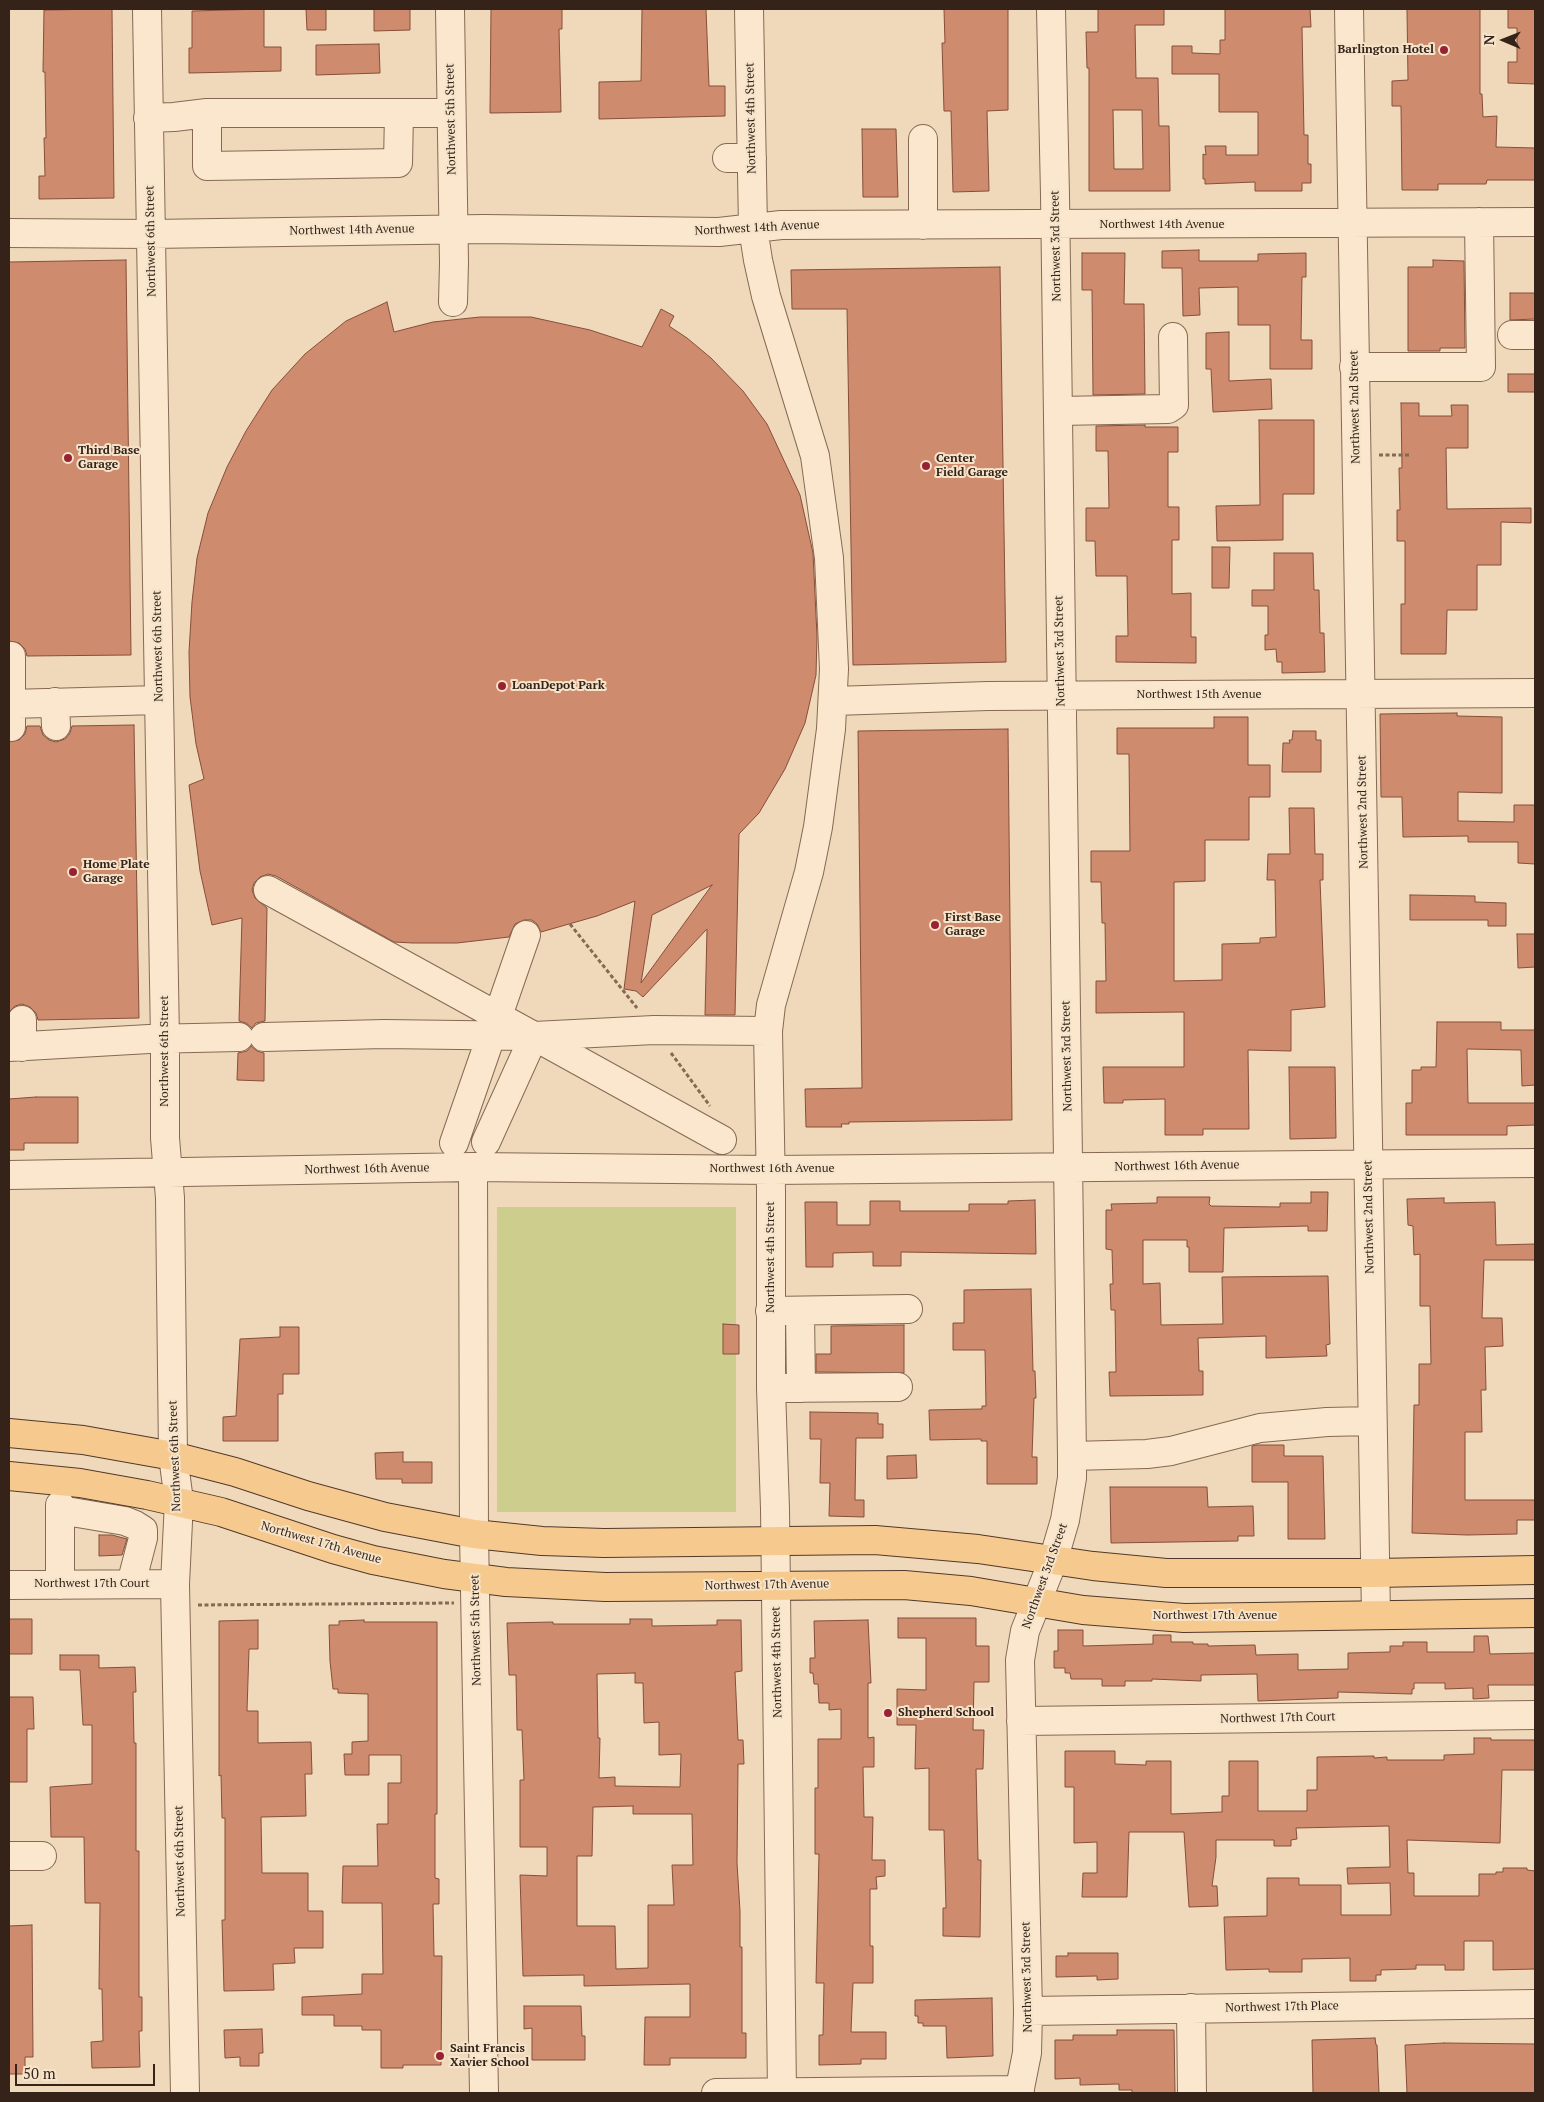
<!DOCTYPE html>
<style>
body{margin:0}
#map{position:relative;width:1544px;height:2102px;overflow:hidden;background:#efd9ba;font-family:"PT Serif",serif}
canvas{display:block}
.frame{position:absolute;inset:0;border:10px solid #35231a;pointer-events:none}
.north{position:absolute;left:1479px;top:15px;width:50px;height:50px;-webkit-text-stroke:4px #f6e4ca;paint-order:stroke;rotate:271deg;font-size:14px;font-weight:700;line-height:20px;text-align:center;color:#35231a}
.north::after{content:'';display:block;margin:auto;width:18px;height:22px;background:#35231a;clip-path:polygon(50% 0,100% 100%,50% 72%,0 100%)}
.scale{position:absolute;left:15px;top:2064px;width:140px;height:22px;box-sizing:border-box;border:2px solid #35231a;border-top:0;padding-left:6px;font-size:15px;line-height:18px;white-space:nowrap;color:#35231a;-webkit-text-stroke:4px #f6e4ca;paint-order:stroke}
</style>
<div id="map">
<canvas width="1544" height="2102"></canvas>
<div class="frame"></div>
<div class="north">N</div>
<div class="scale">50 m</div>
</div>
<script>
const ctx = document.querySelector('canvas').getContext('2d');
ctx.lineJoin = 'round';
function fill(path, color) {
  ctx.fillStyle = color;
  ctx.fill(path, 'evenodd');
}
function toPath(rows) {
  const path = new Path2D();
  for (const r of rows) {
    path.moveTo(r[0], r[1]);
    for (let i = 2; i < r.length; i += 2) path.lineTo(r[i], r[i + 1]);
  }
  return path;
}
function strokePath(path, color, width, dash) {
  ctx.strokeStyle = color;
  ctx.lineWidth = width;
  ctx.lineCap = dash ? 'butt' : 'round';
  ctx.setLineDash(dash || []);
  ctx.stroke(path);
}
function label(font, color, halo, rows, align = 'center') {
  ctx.font = font + ' "PT Serif",serif';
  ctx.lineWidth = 4;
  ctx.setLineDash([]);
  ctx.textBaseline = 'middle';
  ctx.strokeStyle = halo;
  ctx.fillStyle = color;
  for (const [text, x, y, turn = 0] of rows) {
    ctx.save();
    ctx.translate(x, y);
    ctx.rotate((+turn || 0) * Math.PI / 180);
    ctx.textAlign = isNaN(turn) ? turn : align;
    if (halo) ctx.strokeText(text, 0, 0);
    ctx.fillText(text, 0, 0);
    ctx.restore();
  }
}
fill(toPath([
 [497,1207,736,1207,736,1325,723,1325,723,1353,736,1354,736,1512,497,1512]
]), '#cdcd8e');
const building = toPath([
 [112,9,114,198,39,199,39,176,45,176,44,138,46,138,45,72,43,72,44,10,112,9],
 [264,9,264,47,281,47,281,71,189,73,189,48,192,48,192,11,264,9],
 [306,9,326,9,326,30,307,30,306,9],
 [374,9,410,9,410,30,374,31,374,9],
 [491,9,562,9,562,29,559,29,561,112,490,113,491,9],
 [642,9,706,9,709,86,725,86,725,116,599,119,599,82,641,81,642,9],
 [944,9,1008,9,1008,110,987,111,989,191,953,192,951,111,944,111,942,43,945,43,944,9],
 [1098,9,1164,9,1164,25,1135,25,1136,78,1158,78,1159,126,1169,126,1170,191,1089,191,1089,68,1087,68,1086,32,1098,32,1098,9],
 [1113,110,1142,110,1143,169,1114,169,1113,110],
 [1225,9,1310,9,1311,27,1302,27,1304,135,1308,135,1308,164,1311,164,1311,183,1302,183,1302,191,1255,191,1255,182,1205,184,1205,179,1203,179,1203,154,1206,155,1205,146,1226,146,1226,155,1258,155,1258,112,1219,112,1219,74,1172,74,1172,46,1192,46,1192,53,1220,54,1220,40,1225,40,1225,9],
 [1407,9,1480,9,1480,94,1482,94,1483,117,1497,116,1496,147,1535,148,1535,180,1487,180,1486,184,1438,184,1438,190,1402,190,1401,106,1392,106,1392,81,1408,80,1407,9],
 [1508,9,1535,9,1535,84,1508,83,1508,62,1517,62,1517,28,1508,28,1508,9],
 [379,44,380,73,316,75,316,45,379,44],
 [862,129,896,129,898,197,863,197,862,129],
 [1199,250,1199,261,1258,261,1258,254,1306,253,1306,277,1302,277,1301,340,1312,340,1312,369,1270,369,1270,325,1238,325,1238,287,1199,288,1200,315,1183,316,1182,268,1162,268,1162,251,1199,250],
 [1082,253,1125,253,1124,304,1144,304,1145,394,1093,395,1092,290,1082,290,1082,253],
 [126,260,131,655,27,656,25,649,19,643,9,641,9,262,126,260],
 [1433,260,1464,261,1465,348,1440,348,1440,351,1408,351,1408,267,1433,267,1433,260],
 [1000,267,1006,662,853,665,847,309,792,309,791,270,1000,267],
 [1510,293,1535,293,1535,319,1510,320,1510,293],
 [387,302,394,332,433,322,480,317,531,317,590,330,642,347,661,309,674,316,669,326,687,338,711,358,743,391,767,424,800,495,813,553,817,636,816,675,805,723,785,769,759,813,739,834,735,1015,705,1015,707,929,643,997,636,991,624,989,635,901,597,916,541,932,537,924,532,920,524,920,515,924,509,937,457,943,413,943,394,942,276,876,268,874,260,877,254,883,252,890,255,898,267,908,265,1021,256,1023,252,1028,246,1023,239,1021,242,918,212,925,200,871,189,785,204,779,196,744,190,697,189,652,192,602,197,558,208,513,227,467,246,431,272,390,305,354,346,321,387,302],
 [712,885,641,983,652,915,712,885],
 [1229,332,1229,381,1271,379,1272,409,1213,412,1211,369,1206,369,1206,333,1229,332],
 [1508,374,1535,374,1535,392,1508,392,1508,374],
 [1401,403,1419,403,1419,416,1452,416,1451,405,1468,405,1468,448,1446,448,1447,509,1531,508,1531,523,1501,522,1501,565,1477,565,1477,610,1447,610,1446,654,1401,654,1401,604,1405,604,1405,541,1397,541,1397,510,1400,510,1399,468,1402,468,1401,403],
 [1259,420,1314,420,1314,494,1283,494,1283,540,1217,541,1216,506,1260,505,1259,420],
 [1145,425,1145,427,1178,427,1178,452,1168,452,1168,507,1179,507,1179,540,1172,540,1172,594,1191,593,1191,637,1196,637,1196,663,1116,662,1116,636,1128,636,1127,576,1096,576,1095,541,1086,541,1086,508,1109,508,1108,451,1096,451,1096,426,1145,425],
 [1212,547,1230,547,1229,588,1212,588,1212,547],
 [1274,553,1313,553,1314,590,1319,590,1320,633,1324,633,1325,672,1282,673,1282,662,1277,662,1276,649,1265,650,1265,635,1268,635,1268,606,1252,606,1252,590,1274,590,1274,553],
 [1457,713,1457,716,1502,717,1502,793,1458,792,1458,821,1514,822,1514,805,1535,805,1535,864,1518,863,1518,842,1468,842,1468,836,1403,837,1402,797,1381,797,1380,714,1457,713],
 [1214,717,1248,717,1248,765,1270,765,1270,797,1249,797,1249,840,1205,840,1205,881,1174,882,1174,981,1222,980,1222,944,1260,943,1260,938,1276,937,1275,880,1267,880,1268,854,1290,854,1289,808,1314,808,1315,854,1323,854,1323,880,1320,880,1325,1007,1291,1010,1291,1051,1248,1050,1249,1129,1203,1129,1203,1135,1165,1135,1165,1099,1123,1100,1123,1103,1104,1103,1103,1067,1184,1067,1184,1012,1096,1013,1096,981,1106,981,1105,923,1102,923,1101,882,1091,882,1091,851,1130,851,1129,754,1117,754,1117,728,1214,728,1214,717],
 [134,725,139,1018,38,1020,36,1013,30,1007,22,1004,15,1006,9,1012,9,742,19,740,25,734,27,726,40,726,43,735,49,740,56,742,65,739,70,733,72,726,134,725],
 [1008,729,1012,1120,849,1122,849,1124,841,1124,842,1127,806,1127,805,1089,862,1088,858,731,1008,729],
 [1293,731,1316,731,1316,740,1321,740,1321,772,1282,772,1283,743,1290,743,1289,740,1292,740,1293,731],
 [1410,895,1475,896,1475,902,1506,903,1506,926,1488,926,1488,920,1410,920,1410,895],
 [1517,934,1535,934,1535,967,1518,968,1517,934],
 [1437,1022,1501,1022,1501,1030,1535,1030,1535,1085,1522,1086,1521,1050,1467,1049,1468,1103,1535,1103,1535,1125,1507,1126,1507,1135,1406,1135,1406,1103,1412,1103,1412,1070,1421,1070,1421,1067,1436,1067,1437,1022],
 [251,1046,257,1051,264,1053,264,1081,237,1080,238,1053,247,1051,251,1046],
 [1289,1067,1335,1067,1336,1138,1290,1139,1289,1067],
 [36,1097,78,1097,78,1143,24,1143,24,1150,9,1150,9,1099,36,1097],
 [1311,1192,1328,1192,1327,1231,1308,1231,1308,1226,1224,1228,1223,1272,1189,1272,1189,1247,1187,1247,1187,1240,1143,1240,1143,1284,1160,1283,1161,1325,1223,1324,1222,1277,1328,1276,1330,1344,1326,1345,1327,1356,1266,1358,1266,1336,1198,1338,1199,1371,1203,1371,1203,1395,1110,1396,1109,1372,1116,1372,1115,1310,1111,1310,1110,1284,1113,1284,1112,1250,1106,1249,1106,1210,1112,1210,1111,1204,1157,1203,1157,1197,1210,1197,1209,1204,1211,1206,1280,1207,1280,1203,1311,1203,1311,1192],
 [1444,1198,1444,1203,1495,1202,1496,1245,1535,1244,1535,1260,1484,1260,1482,1318,1502,1318,1503,1346,1485,1347,1486,1390,1481,1390,1482,1432,1465,1432,1465,1500,1535,1500,1535,1520,1517,1520,1517,1534,1467,1535,1412,1533,1414,1405,1419,1405,1419,1364,1431,1364,1430,1306,1420,1306,1420,1254,1414,1255,1413,1226,1408,1225,1407,1199,1444,1198],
 [1035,1200,1036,1254,901,1252,901,1266,873,1266,873,1252,833,1253,833,1267,806,1267,805,1202,837,1202,837,1225,870,1225,870,1201,900,1201,900,1211,969,1211,969,1204,1008,1204,1008,1201,1035,1200],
 [1031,1289,1033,1371,1035,1371,1036,1398,1034,1398,1032,1457,1037,1457,1037,1484,987,1484,987,1441,981,1441,981,1439,930,1440,929,1410,982,1409,982,1406,986,1406,985,1350,953,1350,953,1323,964,1323,964,1290,1031,1289],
 [723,1324,739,1325,739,1354,723,1354,723,1324],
 [904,1325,904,1373,816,1372,816,1354,831,1354,831,1326,904,1325],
 [280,1327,299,1327,299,1374,283,1374,283,1394,278,1394,278,1441,223,1441,223,1417,236,1416,240,1339,280,1337,280,1327],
 [810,1412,878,1413,878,1424,883,1424,883,1438,856,1438,855,1500,864,1500,864,1517,829,1516,830,1483,820,1483,821,1439,810,1439,810,1412],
 [1256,1445,1284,1445,1284,1456,1323,1456,1325,1539,1288,1539,1288,1482,1252,1482,1252,1446,1256,1445],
 [403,1452,403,1462,432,1462,432,1483,402,1483,402,1479,376,1479,375,1453,403,1452],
 [916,1455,917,1478,887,1479,887,1456,916,1455],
 [1110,1487,1207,1487,1208,1507,1253,1506,1254,1536,1238,1536,1238,1541,1111,1543,1110,1487],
 [99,1535,112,1535,127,1539,122,1555,99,1556,99,1535],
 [898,1618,976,1618,976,1646,989,1646,989,1682,974,1682,973,1730,984,1730,983,1769,976,1769,978,1860,981,1860,980,1937,943,1936,943,1908,946,1908,944,1830,929,1830,929,1768,915,1769,916,1725,897,1725,897,1689,926,1690,926,1638,898,1638,898,1618],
 [9,1619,32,1619,32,1654,9,1654,9,1619],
 [630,1619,652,1619,652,1626,717,1625,717,1620,741,1620,742,1671,735,1672,738,1740,743,1740,744,1764,738,1764,737,1863,740,1911,740,1947,742,1947,742,2033,746,2033,746,2058,670,2058,670,2065,644,2065,645,2017,690,2017,690,1984,584,1986,584,1975,523,1976,520,1875,547,1876,547,1847,520,1847,520,1780,524,1780,522,1730,517,1730,516,1675,509,1675,507,1623,553,1622,553,1624,630,1624,630,1619],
 [635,1673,635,1683,643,1683,644,1723,659,1722,659,1755,681,1754,680,1787,615,1786,615,1777,599,1778,600,1738,598,1738,597,1674,635,1673],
 [633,1806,633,1814,692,1814,693,1865,672,1865,674,1905,648,1905,648,1968,616,1969,615,1926,577,1926,577,1856,592,1856,593,1807,633,1806],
 [258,1620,258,1649,249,1649,247,1711,258,1711,258,1743,311,1742,312,1774,305,1774,306,1816,261,1817,262,1873,308,1873,308,1911,323,1911,323,1948,294,1948,295,1963,273,1964,274,1990,224,1991,222,1920,225,1920,225,1818,222,1818,221,1775,219,1776,219,1621,258,1620],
 [364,1620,364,1622,437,1622,437,1814,435,1814,435,1878,439,1879,439,1904,433,1904,434,1956,442,1956,441,2065,403,2065,403,2068,381,2068,381,2030,362,2030,362,2026,334,2026,334,2015,302,2015,302,1997,362,1994,362,1974,383,1974,382,1903,342,1903,343,1866,378,1866,377,1824,388,1824,388,1783,401,1783,401,1755,369,1755,369,1775,345,1775,344,1754,352,1754,352,1742,368,1741,368,1694,338,1693,338,1689,333,1689,330,1661,329,1625,339,1625,339,1621,364,1620],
 [868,1620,871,1683,868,1683,868,1738,874,1737,874,1767,863,1767,864,1817,873,1817,872,1860,885,1860,885,1876,876,1877,877,1889,870,1889,870,1946,873,1946,873,1983,853,1983,851,2032,886,2032,886,2059,861,2059,861,2064,819,2065,819,2035,823,2035,824,1983,816,1983,819,1854,815,1854,815,1788,818,1788,818,1739,841,1739,841,1709,829,1710,829,1703,819,1703,818,1684,814,1684,813,1673,810,1673,810,1658,815,1658,814,1621,868,1620],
 [1058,1630,1083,1630,1083,1646,1153,1644,1153,1635,1171,1635,1171,1642,1193,1642,1193,1644,1208,1644,1208,1646,1255,1645,1256,1655,1298,1654,1298,1670,1348,1669,1348,1653,1390,1652,1390,1646,1403,1646,1403,1642,1427,1642,1427,1652,1474,1652,1474,1636,1488,1636,1490,1654,1535,1653,1535,1685,1488,1685,1489,1698,1473,1699,1473,1688,1445,1689,1445,1683,1414,1683,1414,1689,1412,1689,1412,1694,1338,1692,1338,1698,1258,1701,1257,1674,1201,1675,1201,1681,1152,1679,1152,1681,1125,1681,1125,1686,1102,1686,1102,1679,1071,1679,1070,1673,1065,1673,1065,1668,1054,1668,1054,1651,1058,1651,1058,1630],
 [60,1655,99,1655,99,1668,135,1667,136,1692,133,1692,134,1743,136,1743,136,1851,139,1851,139,1997,142,1997,142,2031,139,2031,140,2067,92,2068,91,2042,103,2041,102,1989,99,1989,100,1903,85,1903,84,1837,51,1837,50,1787,92,1784,92,1725,83,1725,80,1670,60,1670,60,1655],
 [9,1697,33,1697,34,1729,27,1729,27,1782,9,1782,9,1697],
 [1474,1738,1491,1738,1491,1740,1535,1740,1535,1770,1502,1770,1500,1843,1407,1840,1408,1873,1414,1873,1414,1896,1479,1896,1479,1874,1496,1874,1496,1872,1503,1872,1503,1868,1527,1868,1527,1870,1535,1871,1535,1969,1493,1970,1493,1941,1464,1941,1464,1970,1445,1970,1445,1965,1416,1965,1416,1969,1381,1970,1381,1975,1376,1975,1376,1981,1350,1981,1350,1958,1302,1959,1302,1972,1269,1972,1269,1969,1226,1970,1224,1917,1267,1916,1267,1878,1299,1878,1299,1885,1341,1885,1341,1915,1391,1915,1390,1883,1348,1884,1347,1868,1390,1867,1389,1826,1296,1828,1297,1839,1291,1840,1291,1846,1274,1846,1274,1840,1216,1840,1216,1857,1212,1886,1217,1886,1218,1906,1189,1907,1184,1832,1129,1832,1127,1897,1082,1897,1083,1873,1097,1873,1097,1842,1074,1843,1074,1787,1065,1787,1065,1751,1115,1751,1115,1764,1146,1765,1146,1761,1171,1761,1171,1814,1222,1812,1222,1796,1229,1796,1229,1761,1258,1761,1258,1811,1307,1811,1307,1790,1317,1790,1317,1757,1374,1756,1374,1758,1387,1757,1387,1760,1444,1760,1444,1755,1474,1754,1474,1738],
 [32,1925,33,2057,25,2057,25,2074,9,2074,9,1926,32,1925],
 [1068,1953,1118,1953,1118,1979,1097,1980,1097,1976,1056,1977,1056,1956,1068,1956,1068,1953],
 [992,1998,993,2056,947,2058,946,2026,923,2026,923,2023,918,2023,918,2016,915,2016,915,2000,992,1998],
 [524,2006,581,2006,582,2036,585,2036,585,2060,532,2060,532,2028,524,2029,524,2006],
 [262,2029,263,2053,259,2053,259,2066,240,2066,240,2057,225,2058,224,2030,262,2029],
 [1117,2030,1174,2030,1175,2093,1132,2093,1132,2090,1119,2090,1119,2084,1080,2085,1080,2078,1055,2079,1055,2040,1073,2040,1073,2035,1117,2035,1117,2030],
 [1375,2038,1376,2045,1377,2045,1379,2093,1313,2093,1312,2040,1375,2038],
 [1444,2043,1535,2044,1535,2093,1407,2093,1405,2045,1444,2043]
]);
fill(building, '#cf8b6e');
strokePath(building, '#864e39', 1);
const minor = toPath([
 [147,9,165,1039,165,1138,170,1198,173,1456,179,1501,175,1584,185,2093],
 [450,9,454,263,453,302],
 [749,9,753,228,758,260,766,296,815,456,829,558,834,669,831,729,818,827,809,872,771,1005,768,1031,771,1191,771,1388,775,1509,782,2093],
 [1349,9,1376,1615],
 [207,113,399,113,398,163,207,166,207,113],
 [399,113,451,113],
 [148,118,174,117,207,113],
 [923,139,923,225],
 [727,158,752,158],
 [9,233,151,234,484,229,719,232,781,225,1535,222],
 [1512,335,1535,335],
 [1354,367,1481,367,1479,222],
 [1058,411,1168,409,1174,405,1173,337],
 [834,701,988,696,1535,693],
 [55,702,56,726],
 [9,704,159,700],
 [11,727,11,656],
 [268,890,530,1034],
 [22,1020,22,1047],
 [264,1037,384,1034,534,1036,654,1030,768,1031],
 [9,1047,149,1039,239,1037],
 [486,1142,534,1036,722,1140],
 [454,1143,526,935],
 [473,1167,474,1534,484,2093],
 [9,1175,473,1167,771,1170,1535,1163],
 [770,1311,908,1309],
 [800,1311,801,1388],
 [771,1388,898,1387],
 [1072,1456,1147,1454,1171,1451,1260,1428,1327,1422,1372,1421],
 [60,1505,60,1585],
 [60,1510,125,1521,135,1525,143,1530,143,1538,131,1584],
 [9,1585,175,1584],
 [1021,1721,1535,1715],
 [9,1856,42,1856],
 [1191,2008,1192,2093],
 [1028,2011,1535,2004],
 [716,2093,1020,2090],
 [1019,2093,1027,2053,1028,2011,1020,1660,1025,1631,1053,1561,1065,1520,1072,1478,1072,1456,1055,195,1051,9]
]);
const major = toPath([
 [9,1433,83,1440,173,1456,235,1472,308,1496,385,1517,474,1534,542,1541,604,1543,875,1540,978,1549,1093,1566,1166,1573,1375,1573,1535,1570],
 [9,1476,80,1483,147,1495,221,1512,333,1549,373,1560,444,1574,506,1582,605,1587,904,1585,971,1591,1083,1610,1184,1618,1535,1613]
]);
strokePath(minor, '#866954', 30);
strokePath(major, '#533829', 30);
strokePath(toPath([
 [1379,455,1409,455],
 [570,924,637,1008],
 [671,1053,710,1106],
 [198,1605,454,1603]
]), '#866954', 3, [4, 2.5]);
strokePath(minor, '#fae7cd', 28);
strokePath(major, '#f6c98f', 28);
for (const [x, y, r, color] of [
 [1444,50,5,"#982231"],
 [68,458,5,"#982231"],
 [926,466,5,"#982231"],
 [502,686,5,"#982231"],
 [73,872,5,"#982231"],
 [935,925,5,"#982231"],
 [888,1713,5,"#982231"],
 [440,2056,5,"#982231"]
]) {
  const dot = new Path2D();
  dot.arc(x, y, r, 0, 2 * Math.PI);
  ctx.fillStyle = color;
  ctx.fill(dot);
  strokePath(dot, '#f6e4ca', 2);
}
label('bold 12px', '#35231a', '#f6e4ca', [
 ["Barlington Hotel",1434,50,"right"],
 ["Third Base",78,451],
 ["Garage",78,465],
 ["Center",936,459],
 ["Field Garage",936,473],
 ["LoanDepot Park",512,686],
 ["Home Plate",83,865],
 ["Garage",83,879],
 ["First Base",945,918],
 ["Garage",945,932],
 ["Shepherd School",898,1713],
 ["Saint Francis",450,2049],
 ["Xavier School",450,2063]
], 'left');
label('12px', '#35231a', '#f6e4ca', [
 ["Northwest 4th Street",751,118,-91],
 ["Northwest 5th Street",451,119,-91],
 ["Northwest 14th Avenue",1162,225],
 ["Northwest 14th Avenue",757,228,-3],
 ["Northwest 14th Avenue",352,230,-1],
 ["Northwest 6th Street",151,241,-91],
 ["Northwest 3rd Street",1056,246,-91],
 ["Northwest 2nd Street",1355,407,-91],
 ["Northwest 6th Street",158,646,-91],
 ["Northwest 3rd Street",1060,651,-91],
 ["Northwest 15th Avenue",1199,695],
 ["Northwest 2nd Street",1363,812,-91],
 ["Northwest 6th Street",165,1051,-90],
 ["Northwest 3rd Street",1067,1056,-91],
 ["Northwest 16th Avenue",1177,1166,-1],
 ["Northwest 16th Avenue",367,1169,-1],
 ["Northwest 16th Avenue",772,1169],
 ["Northwest 2nd Street",1369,1217,-91],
 ["Northwest 4th Street",771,1257,-90],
 ["Northwest 6th Street",175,1456,-92],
 ["Northwest 17th Avenue",321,1543,16],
 ["Northwest 3rd Street",1045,1576,-70],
 ["Northwest 17th Court",92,1584],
 ["Northwest 17th Avenue",767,1585,-1],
 ["Northwest 17th Avenue",1215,1616],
 ["Northwest 5th Street",476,1630,-91],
 ["Northwest 4th Street",777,1662,-91],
 ["Northwest 17th Court",1278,1718,-1],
 ["Northwest 6th Street",180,1861,-91],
 ["Northwest 3rd Street",1027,1977,-91],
 ["Northwest 17th Place",1282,2007,-1]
]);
</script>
